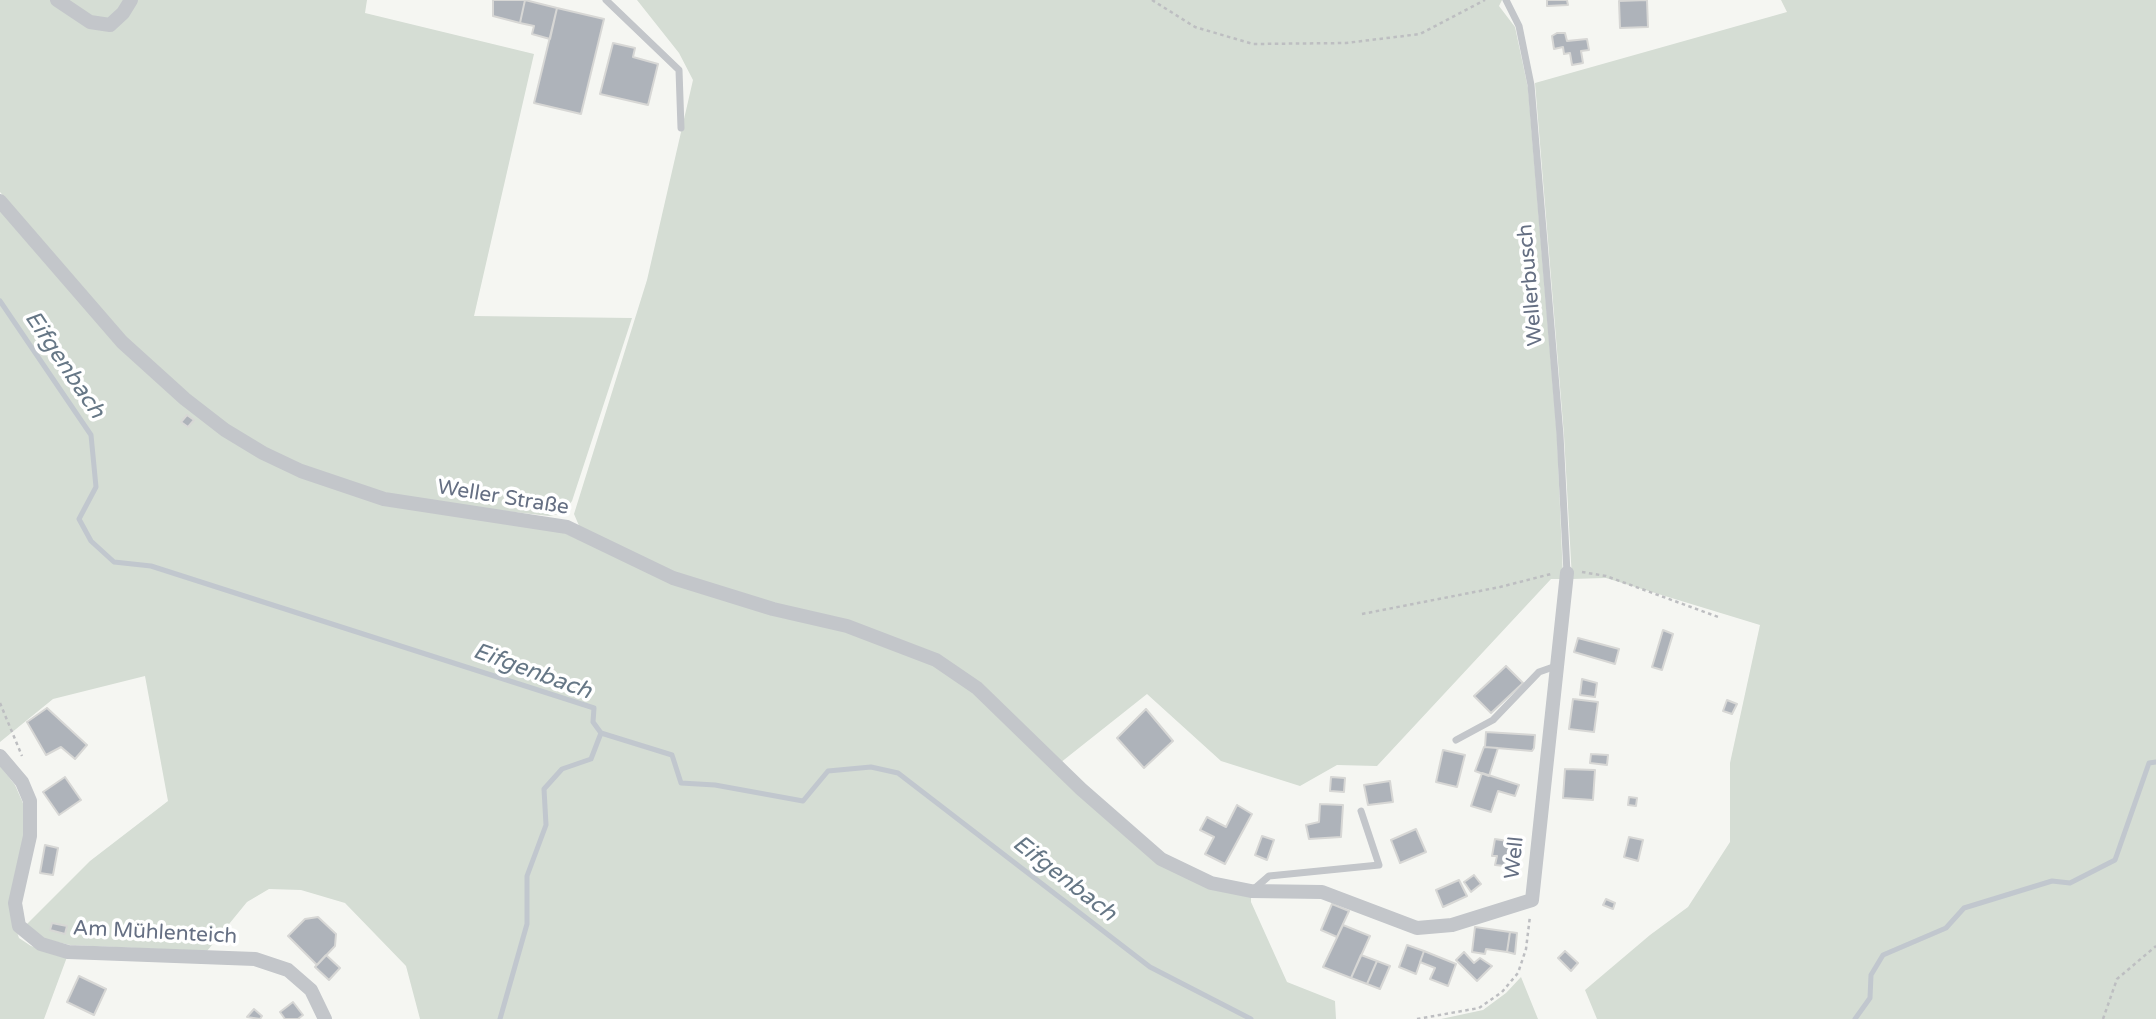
<!DOCTYPE html>
<meta charset="utf-8">
<style>
body{margin:0}
canvas{display:block;background:#f5f6f2}
</style>
<canvas width="2156" height="1019"></canvas>
<script>
const ctx = document.querySelector('canvas').getContext('2d');
ctx.lineJoin = 'round';
function fill(path, color) {
  ctx.fillStyle = color;
  ctx.fill(path, 'evenodd');
}
function toPath(rows) {
  const path = new Path2D();
  for (const r of rows) {
    path.moveTo(r[0], r[1]);
    for (let i = 2; i < r.length; i += 2) path.lineTo(r[i], r[i + 1]);
  }
  return path;
}
function strokePath(path, color, width, dash) {
  ctx.strokeStyle = color;
  ctx.lineWidth = width;
  ctx.lineCap = dash ? 'butt' : 'round';
  ctx.setLineDash(dash || []);
  ctx.stroke(path);
}
function label(font, color, halo, rows, align = 'center') {
  ctx.font = font + ' "Varela Round",sans-serif';
  ctx.lineWidth = 7;
  ctx.setLineDash([]);
  ctx.textBaseline = 'middle';
  ctx.strokeStyle = halo;
  ctx.fillStyle = color;
  for (const [text, x, y, turn = 0] of rows) {
    ctx.save();
    ctx.translate(x, y);
    ctx.rotate((+turn || 0) * Math.PI / 180);
    ctx.textAlign = isNaN(turn) ? turn : align;
    if (halo) ctx.strokeText(text, 0, 0);
    ctx.fillText(text, 0, 0);
    ctx.restore();
  }
}
fill(toPath([
 [0,0,53,0,109,27,133,0,367,0,365,13,534,54,474,316,632,318,572,501,563,513,549,516,435,503,384,493,305,466,267,449,228,426,187,394,126,338,0,192],
 [62,0,127,0,109,22,91,19],
 [637,0,1502,0,1499,6,1515,27,1528,88,1557,436,1563,579,1551,579,1377,766,1337,765,1300,786,1221,761,1147,694,1060,763,938,658,675,574,580,528,574,514,647,280,693,80,679,53],
 [1781,0,2156,0,2156,1019,1597,1019,1585,990,1650,935,1688,907,1730,842,1730,763,1760,625,1606,578,1572,579,1564,435,1535,83,1787,12],
 [0,206,181,400,299,473,564,533,674,581,848,628,936,662,978,691,1160,861,1251,894,1251,902,1287,982,1335,1001,1336,1019,420,1019,406,966,345,903,301,890,269,889,247,902,207,951,70,945,45,939,26,925,90,861,168,801,145,676,53,699,0,742],
 [0,766,15,785,26,810,26,837,10,911,19,938,31,946,67,957,44,1019,0,1019],
 [1521,977,1538,1019,1441,1019,1483,1010,1506,993]
]), '#d5ddd4');
strokePath(toPath([
 [0,301,91,435,96,487,79,519,91,541,114,562,151,566,594,708,593,722,601,733,672,755,681,783,715,785,803,801,828,771,871,767,898,773,1150,967,1251,1019],
 [500,1019,527,924,527,876,546,825,544,789,562,769,591,759,601,733],
 [1855,1019,1870,998,1871,975,1883,955,1946,928,1964,908,2052,881,2070,883,2115,860,2149,763,2156,762]
]), '#c1c7ce', 5);
const building = toPath([
 [493,0,525,0,520,23,493,16,493,0],
 [525,0,557,8,550,39,532,34,534,26,520,23,525,0],
 [1547,0,1567,0,1568,5,1547,6,1547,0],
 [1647,0,1648,27,1620,28,1619,1,1647,0],
 [557,8,604,19,581,114,534,103,557,8],
 [1557,33,1565,33,1567,41,1587,39,1589,50,1581,51,1583,63,1572,65,1570,53,1564,54,1563,47,1554,49,1552,36,1557,33],
 [613,43,635,48,633,57,658,64,648,105,600,94,613,43],
 [187,415,194,420,188,427,181,422,187,415],
 [1663,630,1673,634,1662,670,1652,667,1663,630],
 [1578,638,1619,649,1615,664,1574,652,1578,638],
 [1506,666,1523,683,1491,713,1474,696,1506,666],
 [1582,679,1597,683,1595,697,1580,695,1582,679],
 [1573,699,1598,702,1594,732,1569,729,1573,699],
 [1727,700,1737,704,1732,714,1723,711,1727,700],
 [47,708,87,745,75,759,61,747,46,755,27,722,47,708],
 [1146,709,1173,741,1144,768,1117,738,1146,709],
 [1486,732,1535,735,1534,748,1532,751,1485,747,1486,732],
 [1484,747,1498,748,1489,776,1475,771,1484,747],
 [1443,750,1465,755,1457,787,1436,782,1443,750],
 [1591,754,1608,755,1607,765,1590,763,1591,754],
 [1565,769,1595,770,1593,800,1563,798,1565,769],
 [1482,773,1519,785,1515,796,1498,791,1491,812,1471,806,1482,773],
 [65,777,81,800,59,815,43,792,65,777],
 [1331,777,1345,778,1344,792,1330,791,1331,777],
 [1390,781,1393,802,1368,805,1364,785,1390,781],
 [1629,797,1637,798,1636,806,1628,805,1629,797],
 [1320,804,1343,805,1341,837,1309,839,1306,825,1319,822,1320,804],
 [1237,805,1252,814,1225,864,1205,854,1214,837,1200,830,1207,817,1226,827,1237,805],
 [1416,829,1426,852,1400,863,1391,840,1416,829],
 [1262,836,1274,840,1267,860,1255,855,1262,836],
 [1629,837,1643,840,1638,861,1624,857,1629,837],
 [1495,839,1520,843,1517,843,1514,867,1495,865,1497,856,1492,856,1495,839],
 [45,845,58,848,53,875,40,873,45,845],
 [1474,875,1481,884,1471,892,1464,882,1474,875],
 [1459,880,1467,896,1443,907,1436,890,1459,880],
 [1606,899,1615,903,1613,909,1603,905,1606,899],
 [1332,904,1349,911,1337,937,1321,930,1332,904],
 [318,917,336,934,335,946,317,965,288,936,305,919,318,917],
 [52,923,67,926,65,934,50,930,52,923],
 [1343,925,1370,936,1351,978,1323,967,1343,925],
 [1475,927,1510,932,1507,952,1486,949,1485,954,1472,952,1475,927],
 [1510,932,1517,933,1515,954,1507,952,1510,932],
 [1407,945,1424,951,1416,974,1399,967,1407,945],
 [1424,951,1456,964,1448,986,1430,979,1435,968,1420,962,1424,951],
 [1565,951,1578,963,1571,971,1558,958,1565,951],
 [1464,952,1474,963,1480,958,1492,966,1477,981,1456,960,1464,952],
 [326,955,340,968,329,980,315,967,326,955],
 [1361,955,1377,961,1367,984,1351,978,1361,955],
 [1377,961,1390,966,1380,989,1367,984,1377,961],
 [79,976,106,989,94,1015,67,1002,79,976],
 [293,1002,303,1015,298,1019,285,1019,280,1012,293,1002],
 [254,1009,262,1016,260,1019,247,1017,254,1009]
]);
fill(building, '#aeb3ba');
strokePath(building, '#d7d7d5', 2);
strokePath(toPath([
 [1152,0,1195,27,1253,44,1346,43,1420,34,1485,0],
 [1582,572,1606,576,1721,618],
 [1362,614,1500,587,1551,574],
 [0,703,22,756],
 [1417,1019,1479,1008,1502,992,1518,973,1526,949,1530,916],
 [2103,1019,2117,979,2156,946]
]), '#bdbec1', 2.5, [3.5, 3.5]);
strokePath(toPath([
 [606,0,679,70,681,128],
 [1506,0,1519,26,1531,85,1560,435,1567,573],
 [1456,740,1493,720,1539,672,1556,666],
 [1254,889,1269,876,1379,865,1361,811]
]), '#c3c6ca', 7);
strokePath(toPath([
 [57,0,90,22,110,25,123,13,131,0],
 [0,201,122,342,185,399,225,430,263,453,301,471,384,499,567,527,673,578,773,609,847,626,936,660,977,688,1081,789,1161,859,1211,883,1251,891,1322,892,1417,928,1452,925,1532,900,1567,573],
 [0,756,22,782,30,801,30,836,15,903,19,926,41,944,68,952,255,959,288,970,311,990,325,1019]
]), '#c3c6ca', 14);
label('21px', '#656f83', '#fff', [
 ["Wellerbusch",1531,285,-95],
 ["Weller Straße",503,498,9],
 ["Well",1515,858,-84],
 ["Am Mühlenteich",155,933,3]
]);
label('italic 23px', '#667786', '#fff', [
 ["Eifgenbach",64,365,56],
 ["Eifgenbach",532,672,20],
 ["Eifgenbach",1064,879,38]
]);
</script>
